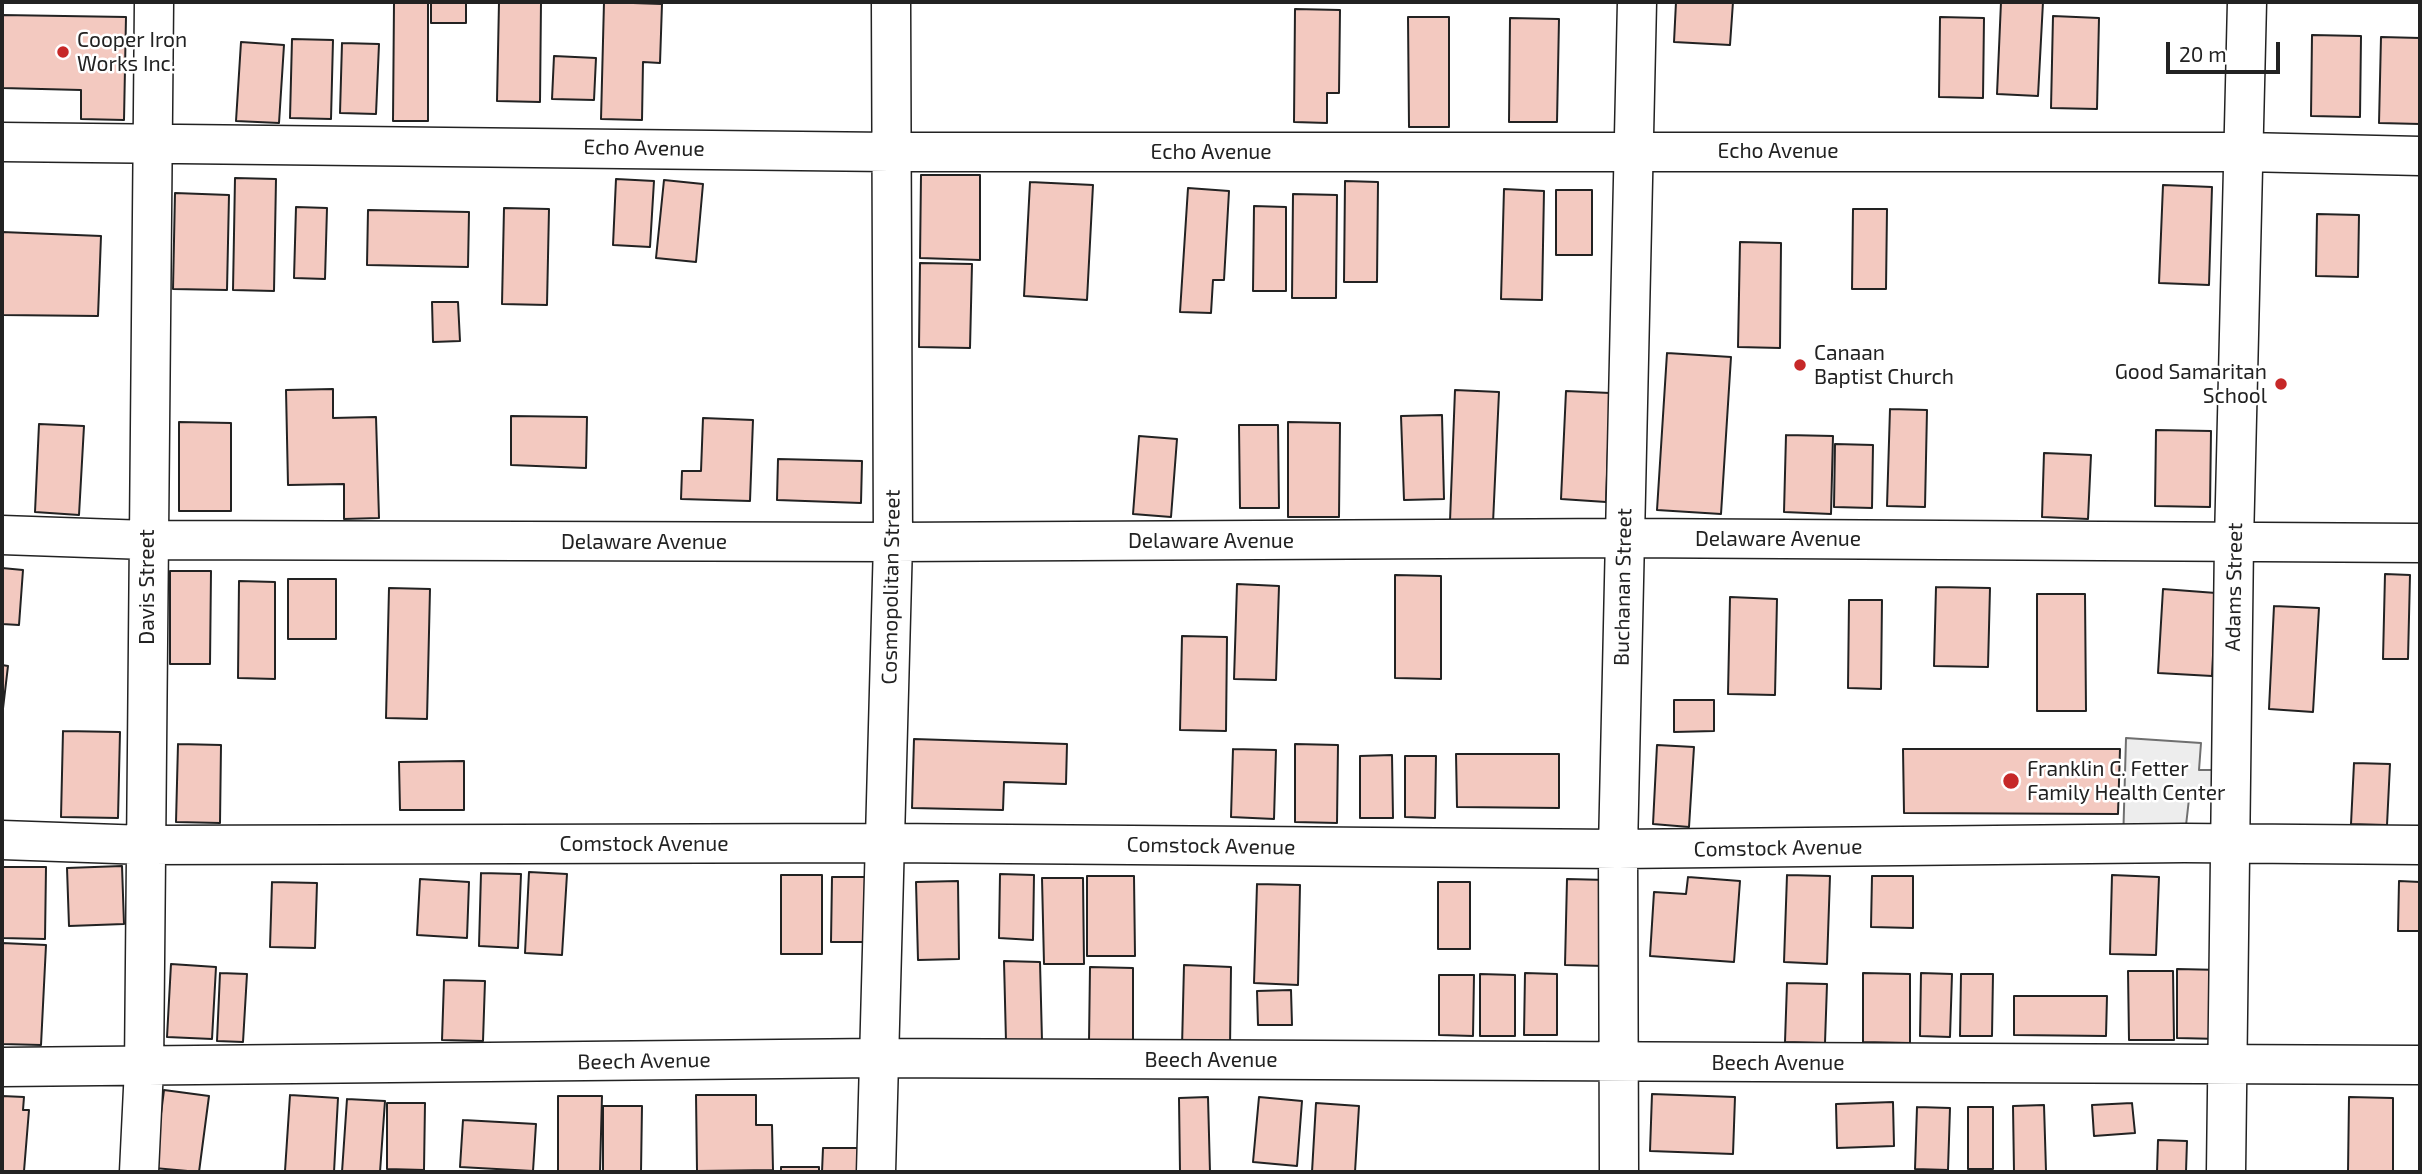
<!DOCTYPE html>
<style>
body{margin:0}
#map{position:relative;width:2422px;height:1174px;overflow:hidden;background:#fff;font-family:"Exo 2",sans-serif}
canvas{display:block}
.frame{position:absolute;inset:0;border:4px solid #222;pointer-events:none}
.scale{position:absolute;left:2166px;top:42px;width:114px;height:32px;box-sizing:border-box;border:4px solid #222;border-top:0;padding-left:9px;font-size:21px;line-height:24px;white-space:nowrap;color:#222;-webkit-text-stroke:5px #fff;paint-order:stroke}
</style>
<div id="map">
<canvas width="2422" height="1174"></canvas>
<div class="frame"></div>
<div class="scale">20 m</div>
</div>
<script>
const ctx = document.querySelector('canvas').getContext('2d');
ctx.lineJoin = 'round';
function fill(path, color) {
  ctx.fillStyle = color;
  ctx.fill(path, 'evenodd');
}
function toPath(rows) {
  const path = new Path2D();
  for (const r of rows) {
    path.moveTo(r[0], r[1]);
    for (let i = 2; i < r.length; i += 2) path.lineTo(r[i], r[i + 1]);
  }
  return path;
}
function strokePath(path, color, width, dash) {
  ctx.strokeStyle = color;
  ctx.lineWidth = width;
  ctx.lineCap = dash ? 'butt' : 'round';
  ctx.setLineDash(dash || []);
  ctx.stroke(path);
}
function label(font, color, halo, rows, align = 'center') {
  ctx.font = font + ' "Exo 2",sans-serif';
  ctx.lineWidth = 5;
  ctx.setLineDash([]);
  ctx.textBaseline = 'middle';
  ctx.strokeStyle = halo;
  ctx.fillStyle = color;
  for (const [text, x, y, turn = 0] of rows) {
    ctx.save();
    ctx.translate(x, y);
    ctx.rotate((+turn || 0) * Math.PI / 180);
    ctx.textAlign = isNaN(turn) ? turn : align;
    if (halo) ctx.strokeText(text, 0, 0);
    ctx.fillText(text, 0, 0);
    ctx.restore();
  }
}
const parking = toPath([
 [2126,738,2201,743,2199,770,2231,770,2231,799,2189,799,2184,843,2123,844,2126,738]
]);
fill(parking, '#ededed');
strokePath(parking, '#6f6f6f', 2);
const building = toPath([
 [394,2,428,3,428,121,393,121,394,2],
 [431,2,466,2,466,23,431,23,431,2],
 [499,2,541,2,540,102,497,101,499,2],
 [604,2,662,4,660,63,643,62,642,120,601,119,604,2],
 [1676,2,1733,2,1730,45,1674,42,1676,2],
 [2001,2,2043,2,2038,96,1997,94,2001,2],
 [1295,9,1340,10,1339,93,1327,93,1327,123,1294,122,1295,9],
 [2,15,126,17,124,120,81,119,81,90,2,88,2,15],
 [2053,16,2099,18,2097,109,2051,108,2053,16],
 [1408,17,1449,17,1449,127,1409,127,1408,17],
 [1940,17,1984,18,1983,98,1939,97,1940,17],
 [1510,18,1559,19,1557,122,1509,122,1510,18],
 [2312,35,2361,36,2360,117,2311,116,2312,35],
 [2381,37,2420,38,2420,124,2379,123,2381,37],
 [292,39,333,40,331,119,290,118,292,39],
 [241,42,284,45,279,123,236,121,241,42],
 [342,43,379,44,376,114,340,113,342,43],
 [554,56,596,58,594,100,552,99,554,56],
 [921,175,980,175,980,260,920,258,921,175],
 [235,178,276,179,274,291,233,290,235,178],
 [616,179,654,181,650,247,613,245,616,179],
 [664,180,703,184,696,262,656,258,664,180],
 [1345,181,1378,182,1377,282,1344,282,1345,181],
 [1030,182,1093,185,1087,300,1024,296,1030,182],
 [2163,185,2212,187,2209,285,2159,283,2163,185],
 [1188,188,1229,191,1224,280,1213,280,1211,313,1180,312,1188,188],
 [1504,189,1544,191,1542,300,1501,299,1504,189],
 [1556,190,1592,190,1592,255,1556,255,1556,190],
 [175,193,229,195,227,290,173,289,175,193],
 [1293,194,1337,195,1336,298,1292,298,1293,194],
 [1254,206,1286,207,1286,291,1253,291,1254,206],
 [296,207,327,208,325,279,294,278,296,207],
 [504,208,549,209,547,305,502,304,504,208],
 [1853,209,1887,209,1886,289,1852,289,1853,209],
 [368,210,469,212,468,267,367,265,368,210],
 [2317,214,2359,215,2358,277,2316,276,2317,214],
 [2,232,101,236,98,316,2,315,2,232],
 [1740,242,1781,243,1780,348,1738,347,1740,242],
 [920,263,972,264,970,348,919,347,920,263],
 [432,302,458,302,460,341,433,342,432,302],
 [1667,353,1731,357,1721,514,1657,510,1667,353],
 [333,389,333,418,376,417,379,518,344,519,344,484,288,485,286,390,333,389],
 [1455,390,1499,392,1493,523,1450,521,1455,390],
 [1566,391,1610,393,1606,502,1561,499,1566,391],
 [1890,409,1927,410,1925,507,1887,506,1890,409],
 [1442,415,1444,499,1404,500,1401,416,1442,415],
 [511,416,587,417,586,468,511,465,511,416],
 [703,418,753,420,750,501,681,499,682,471,701,471,703,418],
 [179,422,231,423,231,511,179,511,179,422],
 [1288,422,1340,423,1339,517,1288,517,1288,422],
 [39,424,84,426,79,515,35,512,39,424],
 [1239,425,1278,425,1279,508,1240,508,1239,425],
 [2156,430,2211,431,2210,507,2155,506,2156,430],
 [1786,435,1833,436,1831,514,1784,512,1786,435],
 [1139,436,1177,439,1171,517,1133,514,1139,436],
 [1835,444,1873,445,1872,508,1834,507,1835,444],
 [2044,453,2091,455,2088,519,2042,517,2044,453],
 [778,459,862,461,861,503,777,500,778,459],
 [2,568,23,570,19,625,2,624,2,568],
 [170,571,211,571,210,664,170,664,170,571],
 [2385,574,2410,575,2408,659,2383,659,2385,574],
 [1395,575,1441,576,1441,679,1395,678,1395,575],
 [288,579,336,579,336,639,288,639,288,579],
 [239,581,275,582,275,679,238,678,239,581],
 [1237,584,1279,586,1276,680,1234,679,1237,584],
 [1936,587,1990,588,1988,667,1934,666,1936,587],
 [389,588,430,589,427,719,386,718,389,588],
 [2163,589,2216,593,2212,676,2158,673,2163,589],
 [2037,594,2085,594,2086,711,2037,711,2037,594],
 [1730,597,1777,599,1775,695,1728,694,1730,597],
 [1849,600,1882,600,1881,689,1848,688,1849,600],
 [2274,606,2319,608,2313,712,2269,709,2274,606],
 [1182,636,1227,637,1226,731,1180,730,1182,636],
 [2,665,8,666,2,717,2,665],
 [1674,700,1714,700,1714,731,1674,732,1674,700],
 [63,731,120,732,118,818,61,817,63,731],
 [914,739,1067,744,1066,784,1004,782,1003,810,912,808,914,739],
 [178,744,221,745,220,823,176,822,178,744],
 [1295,744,1338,745,1337,823,1295,822,1295,744],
 [1657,745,1694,747,1689,827,1653,824,1657,745],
 [1233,749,1276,750,1274,819,1231,817,1233,749],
 [1903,749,2120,749,2118,814,1904,813,1903,749],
 [1456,754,1559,754,1559,808,1457,807,1456,754],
 [1392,755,1393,818,1360,818,1360,756,1392,755],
 [1405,756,1436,756,1435,818,1405,817,1405,756],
 [464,761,464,810,400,810,399,762,464,761],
 [2354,763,2390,764,2387,825,2351,824,2354,763],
 [122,866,124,924,69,926,67,868,122,866],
 [2,867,46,867,45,939,2,938,2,867],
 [529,872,567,874,562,955,525,953,529,872],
 [481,873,521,874,518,948,479,946,481,873],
 [1000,874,1034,875,1033,940,999,938,1000,874],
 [781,875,822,875,822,954,781,954,781,875],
 [1787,875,1830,876,1827,964,1784,962,1787,875],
 [2112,875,2159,877,2156,955,2110,954,2112,875],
 [1087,876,1134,876,1135,956,1087,956,1087,876],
 [1872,876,1913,876,1913,928,1871,927,1872,876],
 [832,877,865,877,864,942,831,942,832,877],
 [1688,877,1740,881,1734,962,1650,956,1654,892,1686,894,1688,877],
 [1042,878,1083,878,1084,964,1044,964,1042,878],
 [420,879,469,882,467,938,417,935,420,879],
 [1567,879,1607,880,1605,966,1565,965,1567,879],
 [958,881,959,959,918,960,916,882,958,881],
 [2399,881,2420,882,2420,931,2398,931,2399,881],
 [272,882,317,883,315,948,270,947,272,882],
 [1438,882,1470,882,1470,949,1438,949,1438,882],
 [1257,884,1300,885,1298,985,1254,983,1257,884],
 [2,943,46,945,41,1045,2,1044,2,943],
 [1004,961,1040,962,1042,1041,1006,1042,1004,961],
 [171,964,216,967,212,1039,167,1037,171,964],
 [1184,965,1231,967,1230,1048,1182,1047,1184,965],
 [1090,967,1133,968,1133,1043,1089,1042,1090,967],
 [2177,969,2222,970,2220,1039,2177,1038,2177,969],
 [2128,971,2173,971,2174,1040,2129,1040,2128,971],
 [220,973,247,974,243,1042,217,1041,220,973],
 [1525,973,1557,974,1557,1035,1524,1035,1525,973],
 [1863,973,1910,974,1910,1043,1863,1042,1863,973],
 [1921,973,1952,974,1950,1037,1920,1036,1921,973],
 [1480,974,1515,975,1515,1036,1480,1036,1480,974],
 [1961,974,1993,974,1992,1036,1960,1036,1961,974],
 [1439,975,1474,975,1473,1036,1439,1035,1439,975],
 [444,980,485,981,483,1041,442,1040,444,980],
 [1787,983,1827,984,1825,1043,1785,1042,1787,983],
 [1291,990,1292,1025,1258,1025,1257,991,1291,990],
 [2014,996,2107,996,2106,1036,2014,1035,2014,996],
 [164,1090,209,1096,199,1172,154,1168,164,1090],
 [1652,1094,1735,1097,1733,1154,1650,1151,1652,1094],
 [290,1095,338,1098,334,1172,285,1171,290,1095],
 [696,1095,756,1095,756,1125,772,1125,773,1170,697,1171,696,1095],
 [2,1096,24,1097,23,1110,29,1110,24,1171,2,1171,2,1096],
 [558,1096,602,1096,600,1172,558,1172,558,1096],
 [1208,1097,1210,1172,1180,1172,1179,1098,1208,1097],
 [1259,1097,1302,1101,1297,1166,1253,1162,1259,1097],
 [2349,1097,2393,1098,2393,1172,2348,1172,2349,1097],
 [347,1099,385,1101,380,1172,342,1172,347,1099],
 [1893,1102,1894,1146,1837,1148,1836,1104,1893,1102],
 [387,1103,425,1103,424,1170,387,1169,387,1103],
 [1316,1103,1359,1106,1355,1172,1312,1172,1316,1103],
 [2132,1103,2135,1133,2094,1136,2092,1105,2132,1103],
 [2044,1105,2046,1171,2014,1172,2013,1106,2044,1105],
 [603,1106,642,1106,641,1172,603,1172,603,1106],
 [1917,1107,1950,1108,1948,1170,1915,1169,1917,1107],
 [1968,1107,1993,1107,1993,1169,1968,1169,1968,1107],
 [463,1120,536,1124,533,1171,460,1167,463,1120],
 [2158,1140,2187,1141,2186,1172,2157,1172,2158,1140],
 [823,1148,865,1148,864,1172,822,1172,823,1148],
 [781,1167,819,1167,819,1172,781,1172,781,1167]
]);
fill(building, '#f3c9c0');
strokePath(building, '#222', 2);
const minor = toPath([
 [2,142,889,152,2244,152,2420,156],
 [2,535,147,540,893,542,1624,538,2420,543],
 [2,840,146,845,887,843,1618,849,2184,843,2420,845],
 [2,1067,877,1058,2420,1065],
 [139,1172,144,1068,154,2],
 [876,1172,893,542,891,2],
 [1619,1172,1618,849,1637,2],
 [2226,1172,2234,542,2247,2]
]);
strokePath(minor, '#222', 41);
strokePath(minor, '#fff', 38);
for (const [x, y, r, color] of [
 [63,52,7,"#c62828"],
 [1800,365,7,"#c62828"],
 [2281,384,7,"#c62828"],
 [2011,781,9,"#c62828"]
]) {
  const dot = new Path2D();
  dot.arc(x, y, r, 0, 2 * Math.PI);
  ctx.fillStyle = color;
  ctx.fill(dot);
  strokePath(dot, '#fff', 2.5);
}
label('21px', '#222', '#fff', [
 ["Cooper Iron",77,40],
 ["Works Inc.",77,64],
 ["Canaan",1814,353],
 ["Baptist Church",1814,377],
 ["Good Samaritan",2267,372,"right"],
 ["School",2267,396,"right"],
 ["Franklin C. Fetter",2027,769],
 ["Family Health Center",2027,793]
], 'left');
label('21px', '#222', '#fff', [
 ["Echo Avenue",644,148,1],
 ["Echo Avenue",1778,151],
 ["Echo Avenue",1211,152],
 ["Delaware Avenue",1778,539],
 ["Delaware Avenue",1211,541],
 ["Delaware Avenue",644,542],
 ["Davis Street",147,587,-90],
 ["Cosmopolitan Street",891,587,-89],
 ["Buchanan Street",1623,587,-89],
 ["Adams Street",2234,587,-89],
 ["Comstock Avenue",644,844],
 ["Comstock Avenue",1211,846,1],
 ["Comstock Avenue",1778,848,-1],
 ["Beech Avenue",1211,1060],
 ["Beech Avenue",644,1061,-1],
 ["Beech Avenue",1778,1063]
]);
</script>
